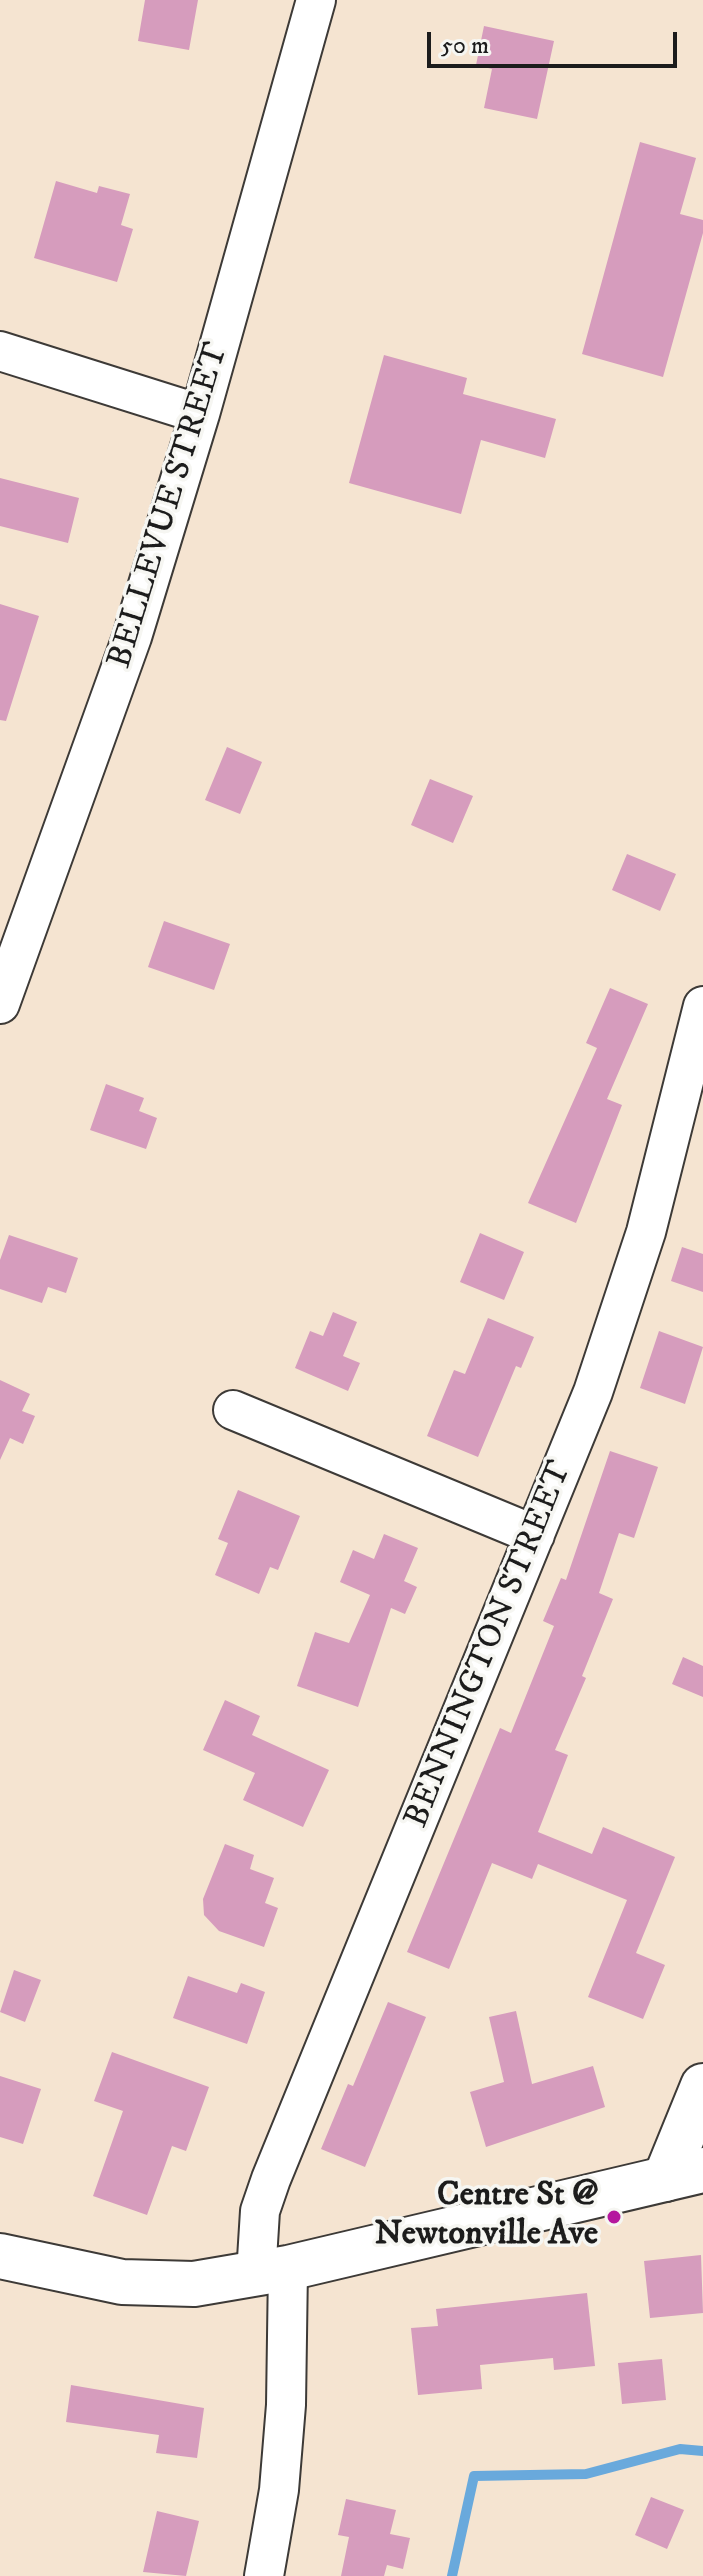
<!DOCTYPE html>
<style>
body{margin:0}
#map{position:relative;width:703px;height:2576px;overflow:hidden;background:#f5e4d1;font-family:"IM FELL DW Pica",serif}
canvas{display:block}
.scale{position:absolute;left:427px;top:32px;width:250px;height:36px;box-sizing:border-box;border:4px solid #1c1c1c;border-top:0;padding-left:10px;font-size:24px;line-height:28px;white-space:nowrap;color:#1c1c1c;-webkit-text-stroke:6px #f6f6f2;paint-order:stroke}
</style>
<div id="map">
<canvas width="703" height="2576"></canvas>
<div class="scale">50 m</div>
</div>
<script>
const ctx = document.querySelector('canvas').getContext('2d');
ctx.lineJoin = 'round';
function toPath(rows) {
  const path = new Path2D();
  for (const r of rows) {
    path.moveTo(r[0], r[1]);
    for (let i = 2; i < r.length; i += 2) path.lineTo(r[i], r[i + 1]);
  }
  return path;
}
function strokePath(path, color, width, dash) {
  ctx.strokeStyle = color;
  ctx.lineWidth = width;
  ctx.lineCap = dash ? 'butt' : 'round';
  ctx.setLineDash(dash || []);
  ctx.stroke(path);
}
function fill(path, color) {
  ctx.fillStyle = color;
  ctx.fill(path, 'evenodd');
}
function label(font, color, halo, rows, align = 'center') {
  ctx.font = font + ' "IM FELL DW Pica",serif';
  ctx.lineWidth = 7;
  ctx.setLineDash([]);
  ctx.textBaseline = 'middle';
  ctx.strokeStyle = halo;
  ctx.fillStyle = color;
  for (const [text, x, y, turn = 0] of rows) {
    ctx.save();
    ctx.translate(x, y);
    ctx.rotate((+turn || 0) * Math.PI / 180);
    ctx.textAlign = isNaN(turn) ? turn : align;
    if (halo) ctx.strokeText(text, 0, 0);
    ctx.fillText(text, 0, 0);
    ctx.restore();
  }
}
strokePath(toPath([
 [452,2576,474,2476,586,2474,680,2449,703,2451]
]), '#69a9dc', 10);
fill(toPath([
 [145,0,198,0,189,50,138,41],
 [484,26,554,41,537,119,484,108,492,69,476,65],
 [640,142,696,158,680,214,703,220,703,233,663,377,582,354],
 [56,181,97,193,99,186,130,194,121,225,133,229,117,282,34,258],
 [384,355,467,378,463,394,556,419,545,458,481,440,461,514,349,483],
 [0,478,79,498,68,543,0,526],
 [0,604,39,616,6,721,0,720],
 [227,747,262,762,240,814,205,800],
 [430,779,473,796,453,843,411,825],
 [627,854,676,874,660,911,612,890],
 [164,921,230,944,214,990,148,967],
 [610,988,648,1004,607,1099,622,1105,576,1223,528,1203,597,1048,586,1043],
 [106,1084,144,1098,139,1111,157,1118,146,1149,90,1130],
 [480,1233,524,1252,504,1300,460,1282],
 [9,1235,78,1258,66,1293,48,1287,42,1303,0,1289,0,1260],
 [682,1247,703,1254,703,1292,671,1281],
 [333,1312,357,1322,343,1356,360,1363,348,1391,295,1368,310,1331,323,1336],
 [488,1318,534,1337,521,1368,516,1366,478,1457,427,1436,454,1370,465,1374],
 [659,1331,703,1347,685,1404,640,1388],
 [0,1380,30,1394,22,1411,35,1416,23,1444,10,1438,0,1460],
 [610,1451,658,1467,634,1538,619,1533,599,1593,613,1599,582,1676,586,1678,555,1750,568,1755,538,1832,592,1854,603,1827,675,1857,636,1953,665,1965,643,2019,588,1997,627,1900,538,1864,532,1879,492,1863,449,1969,407,1952,500,1728,511,1733,554,1626,543,1621,561,1578,566,1580],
 [238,1490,300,1516,278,1570,270,1567,259,1594,215,1575,228,1543,218,1539],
 [384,1534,418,1548,404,1581,417,1587,405,1614,391,1608,358,1707,297,1686,315,1632,349,1643,370,1595,340,1582,353,1550,374,1559],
 [683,1657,703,1666,703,1697,672,1684],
 [225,1700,260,1716,252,1735,329,1770,303,1827,243,1800,255,1773,203,1750],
 [225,1844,254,1855,250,1869,274,1878,265,1903,278,1908,264,1947,219,1931,204,1915,203,1899],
 [14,1970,41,1980,25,2022,0,2012],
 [188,1976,237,1993,241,1983,265,1992,247,2044,173,2018],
 [388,2002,426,2017,365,2167,321,2149,348,2084,353,2086],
 [516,2011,532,2084,593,2066,605,2107,486,2147,470,2092,504,2082,489,2017],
 [112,2052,209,2087,186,2151,172,2146,147,2215,93,2196,123,2111,94,2101],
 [0,2076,41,2089,23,2144,0,2137],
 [701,2255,703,2313,650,2318,644,2261],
 [587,2293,595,2366,554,2370,553,2358,480,2365,482,2389,418,2395,411,2328,438,2326,436,2309],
 [662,2359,666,2400,622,2404,618,2363],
 [71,2385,204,2408,197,2458,156,2453,159,2435,66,2422],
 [651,2497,684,2510,667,2549,635,2535],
 [346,2499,396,2510,390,2534,410,2538,403,2569,387,2565,384,2576,341,2576,349,2537,338,2535],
 [157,2511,199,2521,186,2576,143,2572]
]), '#d69cbd');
const minor = toPath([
 [0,351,200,414],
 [0,1004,132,637,200,414,316,0],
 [233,1410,535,1535],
 [256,2275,260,2211,271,2179,593,1392,646,1232,703,1006],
 [264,2576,279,2490,286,2405,288,2268]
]);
const secondary = toPath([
 [665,2179,703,2086]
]);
const primary = toPath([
 [0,2256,122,2282,194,2284,288,2268,703,2170]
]);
strokePath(minor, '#3d3a37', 42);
strokePath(secondary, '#3d3a37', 48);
strokePath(primary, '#3d3a37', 48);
strokePath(minor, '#fff', 38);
strokePath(secondary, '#fff', 44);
strokePath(primary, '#fff', 44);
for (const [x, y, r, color] of [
 [614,2217,8,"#b5179e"]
]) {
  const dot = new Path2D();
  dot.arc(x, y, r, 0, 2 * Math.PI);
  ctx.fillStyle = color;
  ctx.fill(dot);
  strokePath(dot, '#f6f6f2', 3);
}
label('34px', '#1c1c1c', '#f6f6f2', [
 ["BELLEVUE STREET",170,506,-73],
 ["BENNINGTON STREET",490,1645,-68]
]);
label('bold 34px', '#1c1c1c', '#f6f6f2', [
 ["Centre St @",598,2197],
 ["Newtonville Ave",598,2236]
], 'right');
</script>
